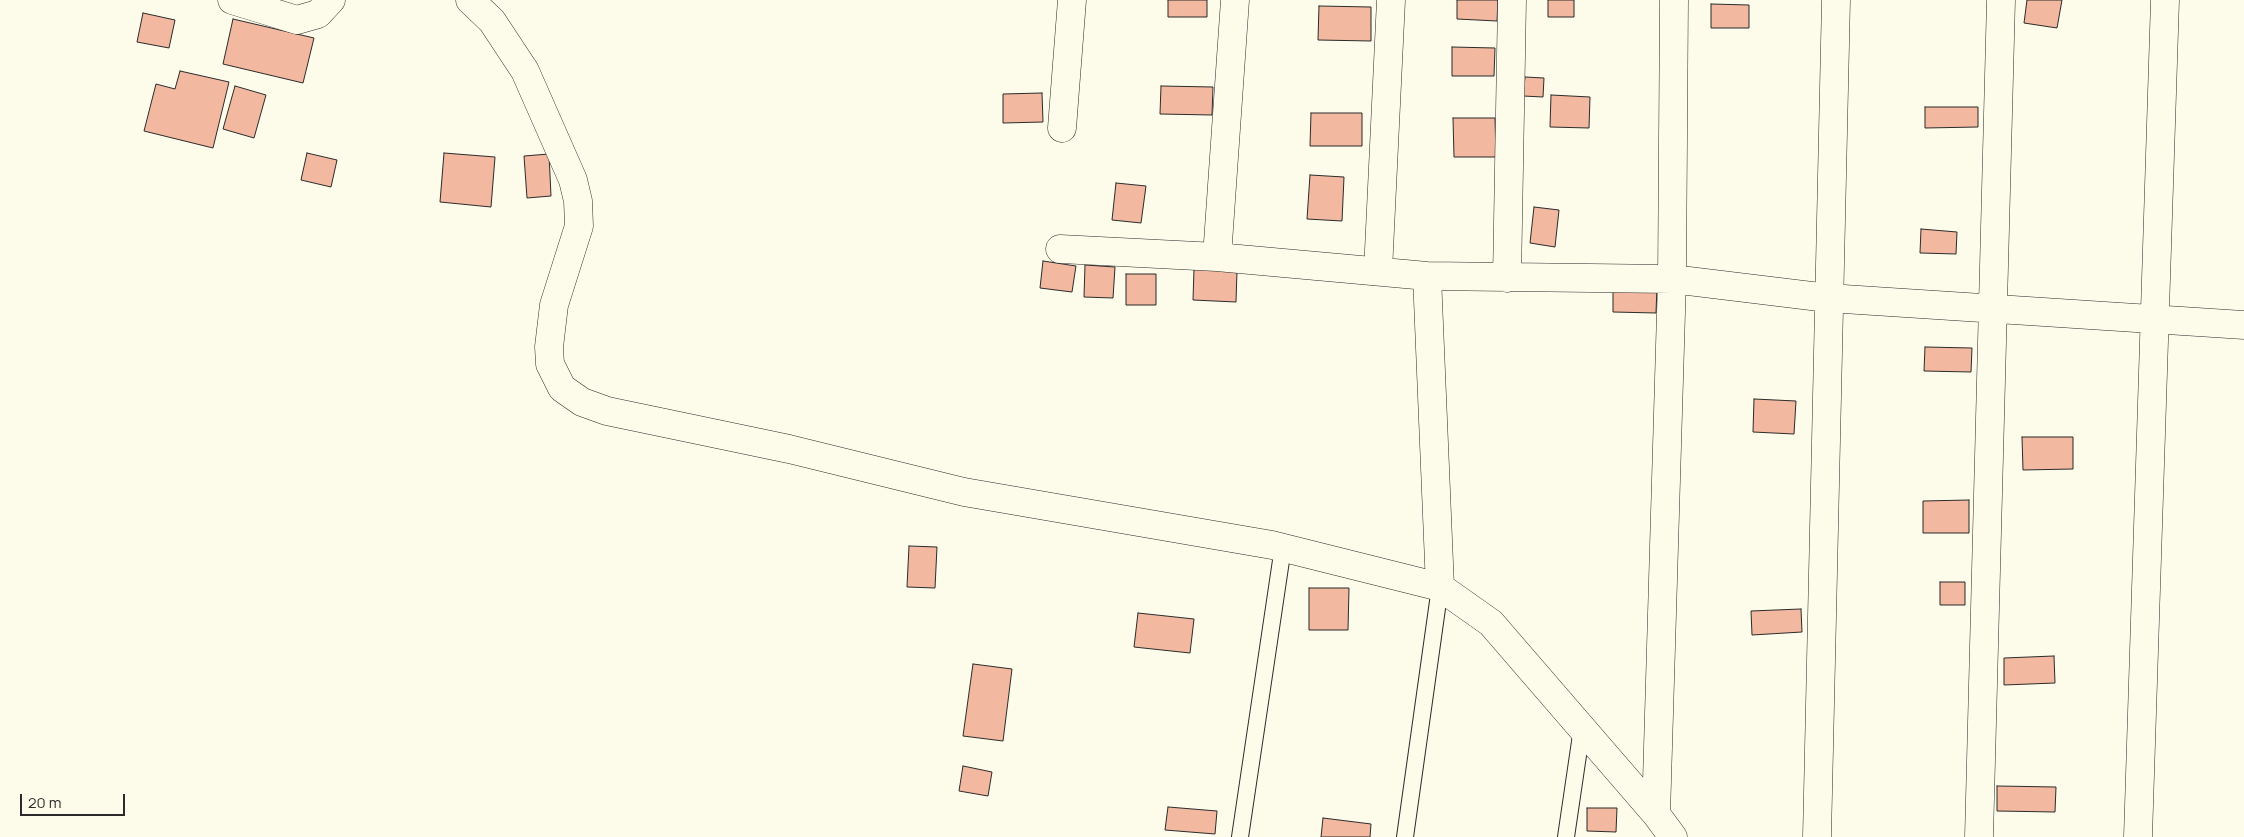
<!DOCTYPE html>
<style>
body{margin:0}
#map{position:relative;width:2244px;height:837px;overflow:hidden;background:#fdfbea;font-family:Manrope,sans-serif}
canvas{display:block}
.scale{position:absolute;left:20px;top:794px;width:105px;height:22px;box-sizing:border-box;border:2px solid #2b2b2b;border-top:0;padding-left:6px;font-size:15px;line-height:18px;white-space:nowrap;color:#2b2b2b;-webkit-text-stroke:4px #fdfbea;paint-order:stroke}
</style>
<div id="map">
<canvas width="2244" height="837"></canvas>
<div class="scale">20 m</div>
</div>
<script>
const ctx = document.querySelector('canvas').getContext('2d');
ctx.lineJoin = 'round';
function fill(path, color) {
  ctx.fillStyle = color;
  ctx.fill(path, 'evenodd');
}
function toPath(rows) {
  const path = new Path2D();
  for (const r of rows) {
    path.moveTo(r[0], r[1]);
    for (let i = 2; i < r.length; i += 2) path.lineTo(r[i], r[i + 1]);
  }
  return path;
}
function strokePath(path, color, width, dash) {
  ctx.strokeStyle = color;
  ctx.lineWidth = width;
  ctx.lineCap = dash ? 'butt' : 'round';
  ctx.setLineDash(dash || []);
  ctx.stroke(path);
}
const building = toPath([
 [1168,0,1207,0,1207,17,1168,17,1168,0],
 [1457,0,1498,0,1497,21,1457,19,1457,0],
 [1548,0,1574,0,1574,17,1548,17,1548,0],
 [2027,0,2062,0,2057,28,2024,23,2027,0],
 [1711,4,1749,5,1749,28,1711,28,1711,4],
 [1319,6,1371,7,1371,41,1318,40,1319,6],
 [143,13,175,20,169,48,137,42,143,13],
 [233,19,314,38,303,83,223,64,233,19],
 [1452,47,1495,48,1494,76,1452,76,1452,47],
 [180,71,229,82,213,148,144,131,156,84,175,89,180,71],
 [1525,77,1544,78,1543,97,1523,96,1525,77],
 [235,86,266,95,254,138,223,129,235,86],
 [1161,86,1213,87,1212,115,1160,114,1161,86],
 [1042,93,1043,122,1003,123,1003,94,1042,93],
 [1551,95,1590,97,1589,128,1550,127,1551,95],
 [1925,107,1978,107,1978,127,1925,128,1925,107],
 [1311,113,1362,113,1362,146,1310,146,1311,113],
 [1453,118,1495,118,1496,157,1454,157,1453,118],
 [307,153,337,160,331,187,301,180,307,153],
 [444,153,495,157,491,207,440,202,444,153],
 [549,154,551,196,527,198,524,156,549,154],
 [1310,175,1344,177,1342,221,1307,219,1310,175],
 [1116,183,1146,186,1141,223,1112,220,1116,183],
 [1534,207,1559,210,1555,247,1530,243,1534,207],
 [1921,229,1957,232,1956,254,1920,253,1921,229],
 [1043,261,1076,266,1072,292,1040,288,1043,261],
 [1085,265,1115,267,1113,298,1084,297,1085,265],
 [1194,269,1237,270,1236,302,1193,300,1194,269],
 [1126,274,1156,274,1156,305,1126,305,1126,274],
 [1613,285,1657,286,1656,313,1613,312,1613,285],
 [1925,347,1972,348,1971,372,1924,371,1925,347],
 [1754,399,1796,401,1794,434,1753,432,1754,399],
 [2022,437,2073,437,2073,469,2023,470,2022,437],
 [1969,500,1969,533,1923,533,1923,501,1969,500],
 [909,546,937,547,935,588,907,587,909,546],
 [1940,582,1965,582,1965,605,1940,605,1940,582],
 [1309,588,1349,588,1348,630,1309,630,1309,588],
 [1801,609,1802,632,1752,635,1751,611,1801,609],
 [1138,613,1194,619,1190,653,1134,647,1138,613],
 [2054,656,2055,683,2004,685,2004,658,2054,656],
 [973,664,1012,669,1003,741,963,736,973,664],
 [963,766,992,772,988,796,959,791,963,766],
 [1997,786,2056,787,2055,812,1997,811,1997,786],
 [1168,807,1217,811,1215,834,1165,830,1168,807],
 [1587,808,1617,808,1616,832,1587,831,1587,808],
 [1323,818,1371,824,1370,837,1321,837,1323,818]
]);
fill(building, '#f2b8a0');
strokePath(building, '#2b2b2b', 1);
const service = toPath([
 [1240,837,1283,547],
 [1405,837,1440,587],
 [1566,837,1582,728]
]);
const minor = toPath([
 [232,0,297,20,318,14,331,0],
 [470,0,492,21,525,71,573,180,578,201,579,226,554,305,549,347,550,364,562,388,582,402,607,411,789,449,964,492,1272,545,1440,587,1491,623,1656,814,1673,837],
 [1062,128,1072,0],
 [1060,249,1217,257,1427,276,1672,279,1828,298,2244,325],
 [1217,257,1235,0],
 [1378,271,1391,0],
 [1427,276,1440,587],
 [1507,278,1512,0],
 [1656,814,1672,279,1674,0],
 [1817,837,1836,0],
 [1979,837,2001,0],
 [2138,837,2165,0]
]);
strokePath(service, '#2b2b2b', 18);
strokePath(minor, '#2b2b2b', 29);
strokePath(service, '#fdfbea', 16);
strokePath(minor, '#fdfbea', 28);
</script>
